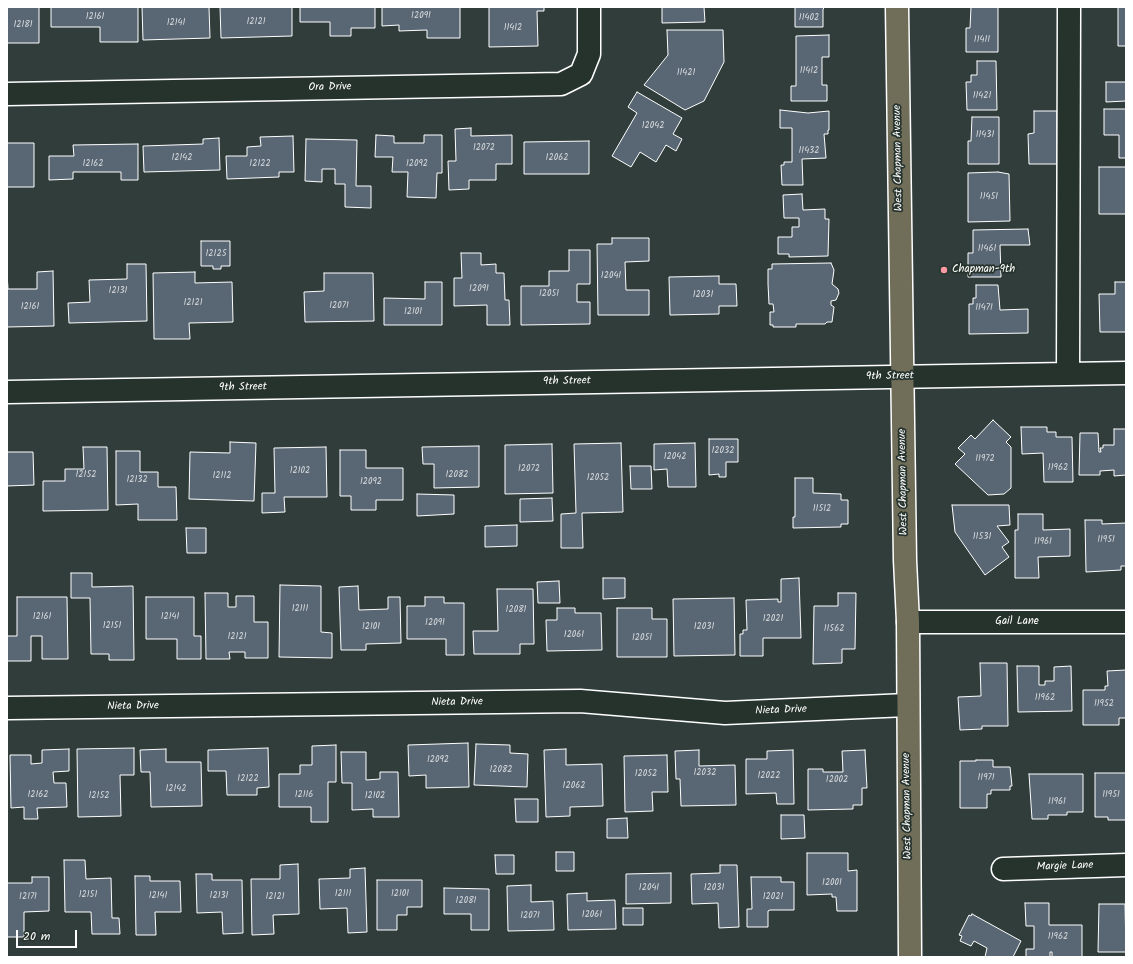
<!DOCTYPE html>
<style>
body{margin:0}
#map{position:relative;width:1133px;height:964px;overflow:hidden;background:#303d3b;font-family:Kalam,sans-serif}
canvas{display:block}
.frame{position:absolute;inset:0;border:8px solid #fff;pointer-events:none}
.scale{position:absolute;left:16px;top:930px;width:61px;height:18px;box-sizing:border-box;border:2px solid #fff;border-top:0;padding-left:5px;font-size:12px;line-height:14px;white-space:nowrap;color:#fff;-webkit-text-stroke:3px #26332d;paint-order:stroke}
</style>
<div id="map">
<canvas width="1133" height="964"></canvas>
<div class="frame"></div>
<div class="scale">20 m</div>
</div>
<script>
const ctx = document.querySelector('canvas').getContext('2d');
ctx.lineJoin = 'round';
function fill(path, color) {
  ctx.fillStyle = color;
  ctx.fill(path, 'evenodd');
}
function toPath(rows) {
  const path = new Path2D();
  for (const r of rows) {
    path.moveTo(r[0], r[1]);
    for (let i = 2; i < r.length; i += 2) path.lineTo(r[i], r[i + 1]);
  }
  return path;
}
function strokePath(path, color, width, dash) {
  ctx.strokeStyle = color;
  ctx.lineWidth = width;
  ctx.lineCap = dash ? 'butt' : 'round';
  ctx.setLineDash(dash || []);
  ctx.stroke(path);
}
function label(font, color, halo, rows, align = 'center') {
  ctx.font = font + ' Kalam,sans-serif';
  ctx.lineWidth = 3.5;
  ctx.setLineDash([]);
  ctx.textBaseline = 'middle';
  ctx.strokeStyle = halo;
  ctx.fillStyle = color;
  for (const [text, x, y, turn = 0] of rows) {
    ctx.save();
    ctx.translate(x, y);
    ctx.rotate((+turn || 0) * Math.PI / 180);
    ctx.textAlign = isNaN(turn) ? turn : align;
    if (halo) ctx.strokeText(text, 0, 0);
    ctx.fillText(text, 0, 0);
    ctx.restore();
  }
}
const building = toPath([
 [7,7,39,7,39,43,7,43,7,7],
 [51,7,138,7,138,42,100,42,100,27,51,27,51,7],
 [142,7,209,7,210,38,143,40,142,7],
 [220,7,292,7,292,36,221,38,220,7],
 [300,7,375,7,375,28,351,28,351,36,330,36,330,22,300,22,300,7],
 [382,7,460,7,460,38,427,38,427,30,399,31,399,25,382,26,382,7],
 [489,7,544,7,544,11,537,11,538,46,489,47,489,7],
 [662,7,704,7,705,22,662,23,662,7],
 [795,7,825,7,823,9,823,27,795,27,795,7],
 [971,7,998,7,998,52,966,52,966,28,970,28,971,7],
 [1118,7,1126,7,1126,46,1118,46,1118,7],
 [667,30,723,30,724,62,704,101,685,110,644,85,668,55,667,30],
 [829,35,829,57,822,57,822,85,827,85,827,101,791,101,791,86,796,86,796,36,829,35],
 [977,61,996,61,997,110,967,110,966,82,971,82,971,75,977,75,977,61],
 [1106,82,1126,82,1126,101,1106,102,1106,82],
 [637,92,682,118,673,134,682,139,676,151,666,145,656,162,640,152,631,167,612,156,637,113,628,107,637,92],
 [1104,109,1126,109,1126,158,1119,158,1119,135,1104,135,1104,109],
 [780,110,808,113,829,111,829,130,828,130,828,134,824,134,826,158,802,159,803,185,782,185,781,165,784,165,784,162,792,162,792,128,780,128,780,110],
 [1034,111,1057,111,1057,164,1029,164,1028,134,1034,133,1034,111],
 [972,117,999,117,999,164,968,164,968,141,971,141,972,117],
 [471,128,471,136,512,135,512,164,496,164,496,180,469,180,469,189,449,190,448,161,456,161,455,129,471,128],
 [376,135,394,136,394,143,424,143,424,135,442,135,442,173,437,173,436,198,407,197,408,172,392,172,393,157,375,157,376,135],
 [293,136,294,172,279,172,279,177,227,179,226,156,247,156,247,147,261,146,260,137,293,136],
 [219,138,220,170,144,172,143,146,203,144,203,139,219,138],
 [306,139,357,140,356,186,371,186,371,208,345,207,345,184,335,184,335,169,322,169,322,182,305,181,306,139],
 [589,141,589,174,524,174,524,142,589,141],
 [7,143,34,143,34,187,7,187,7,143],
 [138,144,138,180,121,180,121,172,73,172,73,179,49,180,49,156,74,156,73,145,138,144],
 [1099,167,1126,167,1126,214,1099,214,1099,167],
 [998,172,1009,174,1010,221,968,222,968,173,998,172],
 [802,194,803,210,825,209,825,219,829,219,828,256,789,257,789,254,778,254,778,237,792,237,792,227,799,227,799,218,784,218,783,195,802,194],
 [1028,229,1030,245,1000,245,1001,277,968,277,968,253,973,253,973,230,1028,229],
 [612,238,649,238,649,261,625,262,626,290,649,290,649,315,598,315,597,244,612,244,612,238],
 [201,241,230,241,230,266,221,266,221,269,213,269,213,266,201,266,201,241],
 [569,250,590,250,590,284,577,284,577,302,590,302,590,324,521,325,521,286,549,286,549,271,569,271,569,250],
 [461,253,481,253,481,265,496,264,496,273,504,273,505,300,509,300,510,325,487,325,487,305,454,306,454,278,462,278,461,253],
 [831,263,834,270,832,284,838,289,839,293,836,300,831,301,831,305,834,307,832,322,827,322,825,324,796,324,796,327,773,327,773,325,770,325,770,312,774,312,773,304,769,304,768,284,768,269,772,269,772,264,831,263],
 [127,264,146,264,147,321,69,323,68,303,90,302,89,280,127,279,127,264],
 [53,271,54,326,7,327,7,273,8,289,37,289,37,272,53,271],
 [195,272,195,283,232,282,233,322,189,323,190,339,154,339,153,273,195,272],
 [324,273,373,273,374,321,305,322,304,292,324,291,324,273],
 [719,276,719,284,736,284,737,306,719,306,719,314,670,315,669,277,719,276],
 [425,282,442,282,442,325,384,325,384,298,425,299,425,282],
 [1115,282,1126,282,1126,332,1100,332,1099,294,1115,294,1115,282],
 [976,285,998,285,1000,310,1028,309,1028,333,969,334,969,304,973,304,973,298,976,298,976,285],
 [993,420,1011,437,1006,442,1011,447,1011,488,1004,494,988,495,955,464,965,454,958,448,971,435,975,439,993,420],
 [1021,427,1047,427,1047,432,1056,432,1056,437,1072,437,1073,482,1044,482,1043,453,1022,454,1021,427],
 [1114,429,1126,429,1126,475,1114,476,1114,470,1100,471,1100,475,1079,475,1080,433,1098,433,1099,452,1101,452,1100,448,1103,448,1103,445,1114,445,1114,429],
 [709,439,738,439,738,462,726,462,726,477,719,477,719,474,709,475,709,439],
 [230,442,256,443,254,501,189,499,190,452,230,453,230,442],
 [621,443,623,512,582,513,583,548,561,548,561,514,576,513,574,444,621,443],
 [695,443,696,487,668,487,667,469,654,470,654,444,695,443],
 [552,444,553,493,505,494,505,445,552,444],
 [479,446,479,487,434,488,434,464,423,464,422,447,479,446],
 [83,447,107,447,108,510,43,511,43,481,65,481,65,469,84,469,83,447],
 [326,447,327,497,284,497,285,512,262,513,262,493,275,493,274,448,326,447],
 [340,450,366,450,366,468,403,468,403,500,376,500,376,510,351,510,351,496,340,496,340,450],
 [116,451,140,451,140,472,158,472,158,487,176,487,177,520,138,520,138,504,116,505,116,451],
 [7,452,33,452,34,485,7,486,7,452],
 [630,466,651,466,652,489,631,489,630,466],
 [795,478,813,478,813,493,841,494,841,500,848,500,848,524,841,524,841,527,793,528,793,517,795,517,795,478],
 [417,494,454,495,454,514,417,516,417,494],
 [552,498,553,521,520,522,520,499,552,498],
 [952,505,1009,505,1010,525,997,526,1009,542,1002,547,1009,557,985,575,955,532,952,505],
 [1018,514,1043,514,1043,530,1070,529,1070,556,1038,557,1039,578,1015,578,1015,530,1018,530,1018,514],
 [1085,520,1102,520,1102,524,1126,523,1126,566,1121,566,1121,570,1086,572,1085,520],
 [517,525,517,546,485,547,485,526,517,525],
 [186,528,206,528,206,553,187,553,186,528],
 [71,573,92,573,92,587,133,586,134,660,109,660,109,654,91,654,90,598,71,598,71,573],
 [603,578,625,578,625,598,603,599,603,578],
 [799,578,801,638,763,638,763,656,740,656,740,634,743,634,743,630,747,630,746,600,778,599,778,602,781,602,781,579,799,578],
 [559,581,560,603,538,603,537,582,559,581],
 [280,585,321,586,321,632,332,633,332,658,279,657,280,585],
 [358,586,359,610,388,609,388,597,400,597,401,643,366,644,366,650,341,650,339,587,358,586],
 [497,589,533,589,534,644,520,644,520,654,474,654,473,631,498,631,497,589],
 [205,593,228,593,228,607,236,607,236,596,254,596,254,622,268,622,268,658,245,658,245,652,229,652,230,659,206,659,205,593],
 [838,593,856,593,855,649,842,649,842,663,813,664,814,606,838,606,838,593],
 [17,597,67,597,68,659,42,659,42,636,31,636,31,661,7,661,7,636,17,636,17,597],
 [146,597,194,597,194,636,201,636,201,659,177,659,177,639,146,639,146,597],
 [425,597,444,597,444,603,464,603,464,655,446,655,446,639,407,639,407,606,425,606,425,597],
 [734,598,735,655,674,656,673,599,734,598],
 [557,608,575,608,575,613,601,613,602,650,547,651,546,620,557,620,557,608],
 [617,608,652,608,652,619,667,619,667,657,617,657,617,608],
 [980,663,1007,663,1008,726,982,726,982,729,960,730,958,697,981,696,980,663],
 [1017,666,1039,666,1039,685,1045,685,1045,681,1054,681,1054,667,1071,666,1072,711,1018,712,1017,666],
 [1126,670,1126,718,1119,718,1119,725,1083,725,1083,690,1105,690,1105,686,1108,686,1107,671,1126,670],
 [468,743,469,787,426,788,426,775,409,776,408,745,468,743],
 [476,744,510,745,510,753,528,754,527,787,474,785,476,744],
 [336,745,336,782,328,782,328,822,311,822,311,807,279,807,279,774,300,774,300,765,312,765,312,746,336,745],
 [134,748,134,775,120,775,121,816,78,817,77,749,134,748],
 [268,748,269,787,257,788,257,795,227,795,226,771,208,771,208,750,268,748],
 [69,749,69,771,53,772,54,783,66,783,67,807,37,808,38,819,24,819,24,807,11,808,10,755,31,755,31,764,42,763,42,750,69,749],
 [166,749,166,762,201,762,202,806,151,807,150,772,141,772,140,750,166,749],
 [566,749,566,765,602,764,603,806,570,807,570,816,546,817,544,750,566,749],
 [699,750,699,766,735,765,736,805,681,806,680,779,676,779,675,751,699,750],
 [793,750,794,804,777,804,776,793,746,794,746,759,767,759,767,751,793,750],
 [865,750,867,788,862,788,862,805,853,805,853,809,808,810,808,769,823,769,823,772,843,772,842,751,865,750],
 [341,752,366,752,366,780,380,779,380,772,398,772,399,817,373,817,373,809,352,810,352,783,342,783,341,752],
 [667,755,668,792,652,792,653,811,625,812,624,756,667,755],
 [976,760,993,760,993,767,1010,767,1012,786,1010,786,1010,790,991,790,991,794,987,794,987,808,960,808,960,761,976,761,976,760],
 [1095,773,1126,773,1126,820,1108,820,1108,817,1095,817,1095,773],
 [1029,774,1083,774,1083,812,1067,812,1067,815,1048,815,1048,819,1032,819,1029,774],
 [515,799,538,799,538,822,516,822,515,799],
 [781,815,804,815,805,838,781,839,781,815],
 [627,818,628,838,607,838,607,819,627,818],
 [556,852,574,852,574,871,556,871,556,852],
 [807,853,848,853,848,871,857,870,857,911,837,911,836,897,832,897,832,894,807,895,807,853],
 [495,855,514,855,514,874,496,874,495,855],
 [64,860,85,860,86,879,111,878,112,918,119,918,120,934,92,934,91,912,65,912,64,860],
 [298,864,299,914,273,915,274,934,252,935,251,879,280,879,280,865,298,864],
 [720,865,737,865,739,927,719,928,718,903,692,904,691,874,720,873,720,865],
 [365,868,367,932,348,933,347,908,320,909,319,879,350,878,350,869,365,868],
 [671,873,671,903,626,904,626,874,671,873],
 [196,874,212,874,212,880,242,880,243,933,223,934,222,912,197,913,196,874],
 [135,876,150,876,150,881,180,881,181,912,155,912,156,935,136,935,135,876],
 [32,877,49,877,49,911,24,912,24,937,7,937,7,883,32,883,32,877],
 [751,877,781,877,781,882,794,882,794,910,770,910,768,911,768,927,747,927,747,909,752,909,751,877],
 [377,880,422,880,422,907,407,907,407,915,397,915,397,930,377,930,377,880],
 [531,885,531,902,553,901,554,930,508,931,507,886,531,885],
 [444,888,489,889,489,930,471,930,471,914,444,914,444,888],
 [587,893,587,901,615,900,616,929,568,930,567,894,587,893],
 [1025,903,1049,903,1049,925,1082,925,1082,957,1052,957,1052,952,1050,952,1050,957,1026,957,1026,949,1034,949,1034,926,1026,926,1025,903],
 [1099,904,1125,904,1126,952,1098,952,1099,904],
 [623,908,643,908,643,925,623,925,623,908],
 [972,914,1021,941,1013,957,985,957,987,948,974,941,971,946,960,941,962,936,959,935,969,915,971,916,972,914]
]);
fill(building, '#596774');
strokePath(building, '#fff', 1);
const minor = toPath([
 [7,94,561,84,581,74,589,54,589,7],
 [1068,374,1069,7],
 [7,392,1126,373],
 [908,622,1126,622],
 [7,708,580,701,725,713,907,705],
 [1003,869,1126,865]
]);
const major = toPath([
 [897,7,905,560,908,622,910,957]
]);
strokePath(minor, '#fff', 25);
strokePath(major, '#fff', 25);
strokePath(minor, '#26332d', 22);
strokePath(major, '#706e59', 22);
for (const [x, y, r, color] of [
 [944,270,4,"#ff9aa2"]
]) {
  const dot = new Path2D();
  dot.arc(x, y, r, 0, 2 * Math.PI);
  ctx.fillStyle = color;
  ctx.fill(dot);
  strokePath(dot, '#26332d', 1.5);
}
label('9px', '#d6d9dc', null, [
 ["12091",421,16],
 ["12161",95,17],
 ["11402",809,18],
 ["12121",256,22],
 ["12141",176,23],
 ["12181",23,25],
 ["11412",513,28],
 ["11411",982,40],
 ["11412",809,71],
 ["11421",686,73],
 ["11421",982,96],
 ["12042",653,126],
 ["11431",985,135],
 ["12072",484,148],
 ["11432",809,151],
 ["12142",182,158],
 ["12062",557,158],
 ["12162",93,164],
 ["12122",260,164],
 ["12092",417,164],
 ["11451",989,197],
 ["11461",987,249],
 ["12125",216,254],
 ["12041",611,276],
 ["12091",479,289],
 ["12131",118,291],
 ["12051",549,294],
 ["12031",703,295],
 ["12121",193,303],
 ["12071",339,306],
 ["12161",30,307],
 ["11471",984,308],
 ["12101",413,312],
 ["12032",723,451],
 ["12042",675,457],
 ["11972",985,459],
 ["11962",1058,468],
 ["12072",529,469],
 ["12102",300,471],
 ["12152",86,475],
 ["12082",457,475],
 ["12112",222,476],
 ["12052",598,478],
 ["12132",137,480],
 ["12092",371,482],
 ["11512",822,509],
 ["11531",982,537],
 ["11951",1106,540],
 ["11961",1043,542],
 ["12111",300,609],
 ["12081",516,610],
 ["12161",42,617],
 ["12141",170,617],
 ["12021",773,619],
 ["12091",435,623],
 ["12151",112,626],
 ["12101",371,627],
 ["12031",704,627],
 ["11562",834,629],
 ["12061",574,635],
 ["12121",237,637],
 ["12051",642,638],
 ["11962",1045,698],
 ["11952",1104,704],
 ["12092",438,760],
 ["12082",501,770],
 ["12032",705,773],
 ["12052",646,774],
 ["12022",769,776],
 ["11971",986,778],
 ["12122",248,779],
 ["12002",837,780],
 ["12062",574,786],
 ["12142",176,789],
 ["12162",38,795],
 ["12116",304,795],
 ["11951",1111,795],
 ["12152",99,796],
 ["12102",375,796],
 ["11961",1057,802],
 ["12001",832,883],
 ["12041",649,888],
 ["12031",714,888],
 ["12111",343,894],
 ["12101",400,894],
 ["12151",88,895],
 ["12141",158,896],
 ["12131",219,896],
 ["12171",28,897],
 ["12121",275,897],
 ["12021",773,897],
 ["12081",466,901],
 ["12061",592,915],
 ["12071",530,916],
 ["11962",1058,937]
]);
label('11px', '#fff', '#26332d', [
 ["Ora Drive",330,88,-1],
 ["West Chapman Avenue",899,158,-91],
 ["9th Street",890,377,-1],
 ["9th Street",567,382,-1],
 ["9th Street",243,388,-1],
 ["West Chapman Avenue",904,482,-91],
 ["Gail Lane",1017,622],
 ["Nieta Drive",457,703,-1],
 ["Nieta Drive",133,707,-1],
 ["Nieta Drive",781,711,-2],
 ["West Chapman Avenue",908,806,-91],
 ["Margie Lane",1065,867,-2]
]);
label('11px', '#fff', '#26332d', [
 ["Chapman-9th",952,270]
], 'left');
</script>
